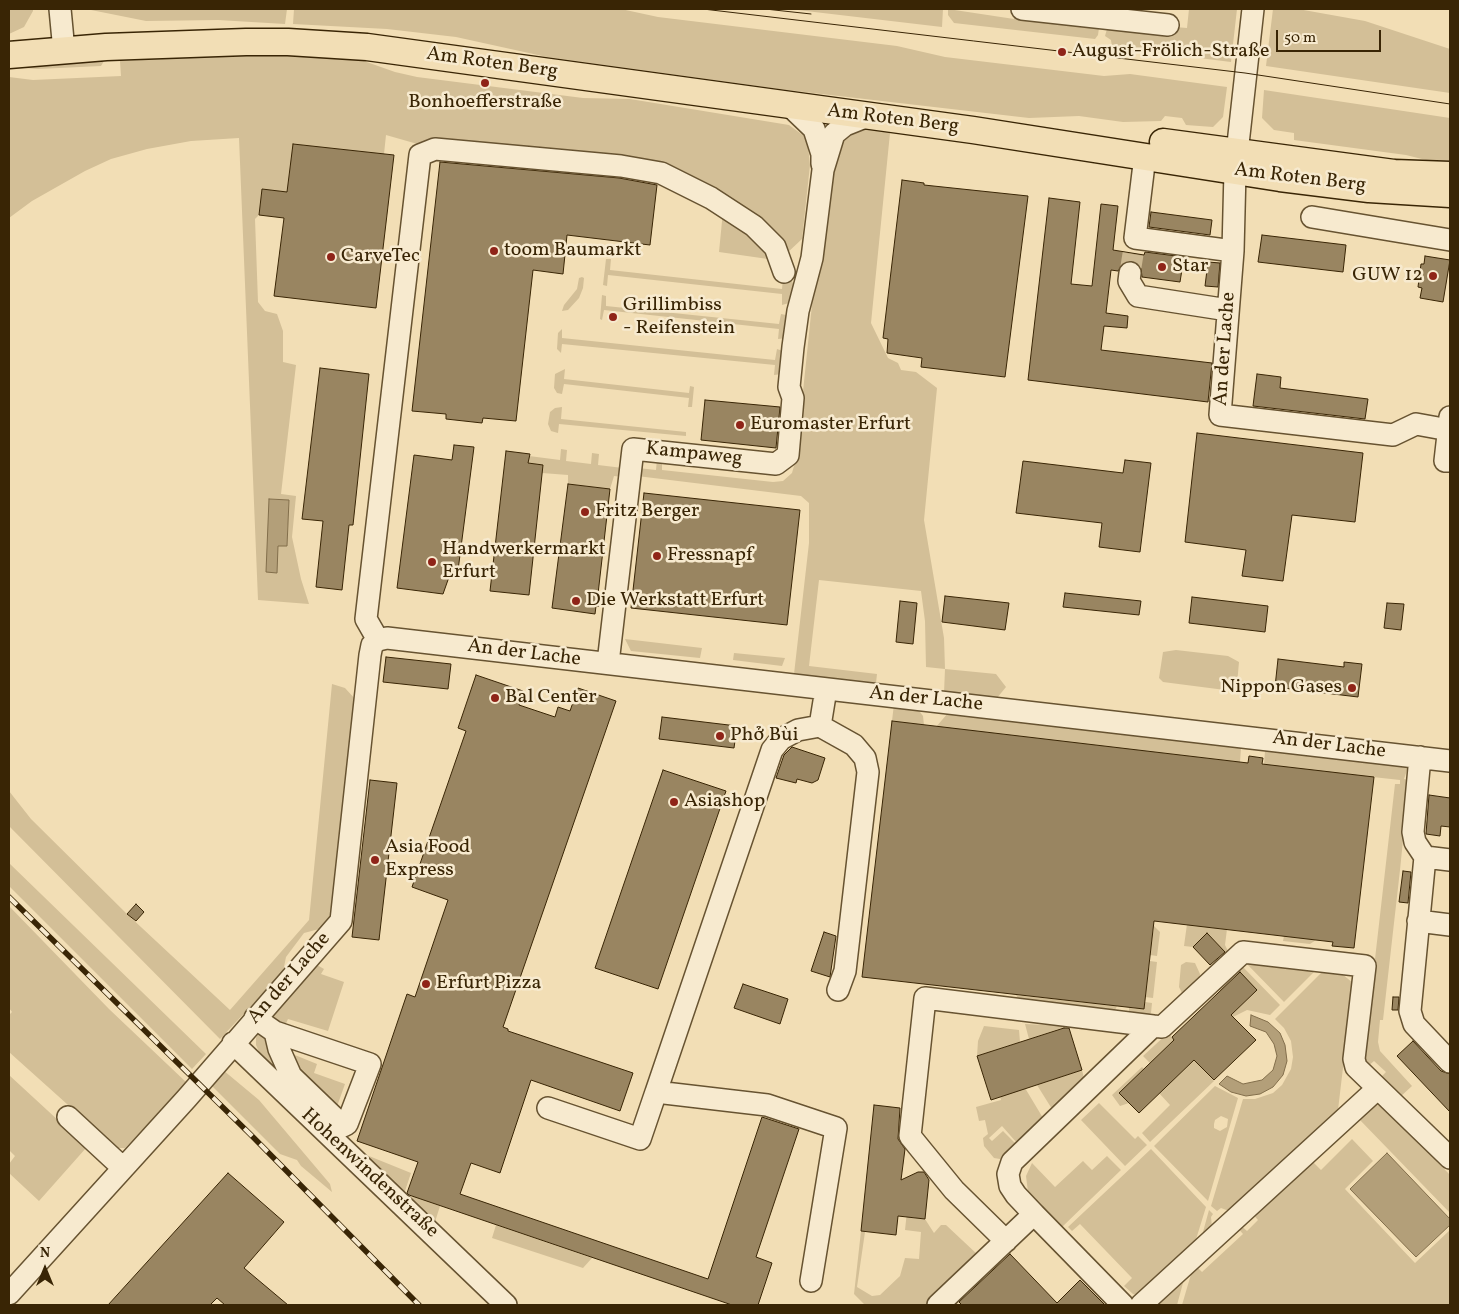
<!DOCTYPE html>
<meta charset="utf-8">
<style>
body{margin:0}
#map{position:relative;width:1459px;height:1314px;overflow:hidden;background:#f2deb5;font-family:Vollkorn,serif}
canvas{display:block}
.frame{position:absolute;inset:0;border:10px solid #392505;pointer-events:none}
.north{position:absolute;left:20px;top:1244px;width:50px;height:50px;-webkit-text-stroke:4px #f7eacf;paint-order:stroke;rotate:0deg;font-size:14px;font-weight:700;line-height:20px;text-align:center;color:#392505}
.north::after{content:'';display:block;margin:auto;width:18px;height:22px;background:#392505;clip-path:polygon(50% 0,100% 100%,50% 72%,0 100%)}
.scale{position:absolute;left:1276px;top:30px;width:105px;height:22px;box-sizing:border-box;border:2px solid #392505;border-top:0;padding-left:6px;font-size:15px;line-height:18px;white-space:nowrap;color:#392505;-webkit-text-stroke:4px #f7eacf;paint-order:stroke}
</style>
<div id="map">
<canvas width="1459" height="1314"></canvas>
<div class="frame"></div>
<div class="north">N</div>
<div class="scale">50 m</div>
</div>
<script>
const ctx = document.querySelector('canvas').getContext('2d');
ctx.lineJoin = 'round';
function fill(path, color) {
  ctx.fillStyle = color;
  ctx.fill(path, 'evenodd');
}
function toPath(rows) {
  const path = new Path2D();
  for (const r of rows) {
    path.moveTo(r[0], r[1]);
    for (let i = 2; i < r.length; i += 2) path.lineTo(r[i], r[i + 1]);
  }
  return path;
}
function strokePath(path, color, width, dash) {
  ctx.strokeStyle = color;
  ctx.lineWidth = width;
  ctx.lineCap = dash ? 'butt' : 'round';
  ctx.setLineDash(dash || []);
  ctx.stroke(path);
}
function label(font, color, halo, rows, align = 'center') {
  ctx.font = font + ' Vollkorn,serif';
  ctx.lineWidth = 5;
  ctx.setLineDash([]);
  ctx.textBaseline = 'middle';
  ctx.strokeStyle = halo;
  ctx.fillStyle = color;
  for (const [text, x, y, turn = 0] of rows) {
    ctx.save();
    ctx.translate(x, y);
    ctx.rotate((+turn || 0) * Math.PI / 180);
    ctx.textAlign = isNaN(turn) ? turn : align;
    if (halo) ctx.strokeText(text, 0, 0);
    ctx.fillText(text, 0, 0);
    ctx.restore();
  }
}
fill(toPath([
 [9,9,33,9,33,11,24,27,9,34],
 [86,9,287,9,285,24,218,20,146,21],
 [294,9,621,9,658,17,897,46,945,57,1104,76,1130,74,1227,87,1223,117,1213,127,1186,125,1182,118,1165,116,1161,121,1123,122,1079,116,1029,118,787,90,547,57,456,37,387,29,293,24],
 [787,9,943,9,942,27,789,9],
 [948,9,1014,19,1015,14,1099,28,1098,35,1095,39,954,23,948,15],
 [1189,9,1237,9,1231,62,1112,47,1111,40,1105,36,1107,29,1172,37,1175,27,1187,28],
 [1273,9,1298,9,1365,21,1450,49,1450,93,1266,66],
 [250,55,296,55,361,60,395,72,417,77,583,98,630,99,789,125,804,136,808,146,810,165,802,239,786,254,699,187,428,147,386,135,384,154,293,144,287,192,262,189,259,215,255,219,258,302,265,311,277,314,283,331,283,362,296,365,281,494,296,496,292,537,301,579,309,604,258,600,239,138,191,141,147,149,111,159,85,171,32,201,9,218,9,77,33,80,121,76,120,61],
 [269,499,289,500,287,546,278,545],
 [104,61,101,66,38,69,10,67],
 [1264,90,1450,118,1450,166,1406,155,1294,140,1294,133,1274,130,1262,118],
 [886,126,890,133,871,323,888,358,898,363,901,370,916,372,937,388,924,520,944,638,945,669,996,674,1006,687,997,698,944,693,945,669,926,667,925,621,921,591,819,580,809,666,877,674,876,683,794,674,809,543,809,503,801,496,637,476,638,468,656,470,657,459,662,460,662,470,773,482,783,481,792,473,796,459,816,266,838,141,854,127],
 [723,211,769,247,768,259,719,252],
 [606,259,611,259,610,270,782,289,783,277,792,281,795,288,789,303,782,305,782,294,608,275,607,286,603,285],
 [582,277,584,278,583,288,579,298,568,310,562,311,564,305,577,289,579,278],
 [602,295,606,296,606,306,779,324,781,314,786,315,790,318,787,338,778,339,779,329,604,310,602,320,600,319],
 [562,329,562,338,775,360,777,349,783,351,782,374,774,375,775,365,562,344,561,353,557,349,558,333],
 [565,369,564,379,689,393,690,386,694,387,692,407,688,407,689,398,564,384,562,394,557,393,554,388,555,374],
 [562,407,561,419,686,432,686,436,559,424,558,433,551,431,548,424,550,412,555,408],
 [561,449,567,450,566,461,591,464,592,453,599,454,598,465,623,468,623,477,614,476,610,489,568,484,568,475,542,473,543,465,528,463,529,456,560,460],
 [625,639,702,648,700,658,631,651],
 [1176,650,1228,656,1239,662,1237,684,1225,690,1163,682,1159,678,1163,652],
 [734,653,785,658,782,666,733,660],
 [332,684,345,688,356,700,331,916,323,928,304,933,286,957,283,972,220,1039,9,826,9,791,31,819,127,914,230,1010,309,920],
 [894,704,917,708,923,716,924,725,892,721],
 [948,713,1241,748,1240,762,936,727],
 [1265,751,1408,767,1404,779,1409,780,1400,870,1383,1020,1380,1020,1378,1042,1380,1051,1412,1086,1400,1097,1379,1079,1386,1072,1374,1061,1367,1067,1362,1058,1369,1008,1373,1001,1371,994,1395,784,1400,784,1400,780,1264,765],
 [9,863,206,1054,192,1069,9,886],
 [9,906,109,1009,187,1083,125,1148,116,1148,9,1052,9,1015,12,1012,9,1008],
 [1187,924,1227,929,1225,945,1228,951,1226,953,1207,933,1193,947,1184,946],
 [1154,926,1160,932,1157,956,1150,955],
 [1284,936,1316,940,1310,944,1283,941],
 [1150,961,1157,962,1153,998,1145,997],
 [1186,962,1195,963,1200,974,1199,983,1183,995,1179,987,1181,965],
 [1246,963,1312,971,1315,971,1284,1002],
 [317,965,324,969,321,974,344,982,328,1031,288,1019,284,1028,270,1020],
 [1242,966,1280,1005,1270,1015,1247,1010,1233,1017,1231,1015,1256,991,1221,991,1218,988],
 [1322,972,1342,974,1353,983,1338,1110,1229,1211,1221,1208,1217,1211,1211,1206,1243,1099,1255,1099,1273,1093,1282,1085,1291,1069,1293,1057,1291,1041,1284,1028,1275,1019],
 [1016,995,1117,1006,1114,1012,1019,1000],
 [1145,1002,1152,1003,1151,1013,1147,1016,1129,1014,1129,1008,1144,1009],
 [1047,1020,1067,1022,1068,1026,1029,1039,1025,1024,1046,1025],
 [984,1026,1019,1030,1020,1042,977,1056,978,1041],
 [259,1032,263,1032,286,1078,260,1054,256,1045,256,1038],
 [1168,1033,1174,1040,1150,1063,1143,1056],
 [285,1051,317,1064,314,1073,345,1084,335,1112,296,1074],
 [1194,1060,1214,1081,1150,1142,1142,1133,1170,1105,1159,1093],
 [1142,1067,1144,1069,1119,1093,1129,1103,1120,1106,1112,1095],
 [223,1070,259,1100,330,1184,332,1192,301,1166,297,1160,280,1154,210,1084],
 [1082,1070,1084,1078,1052,1109,1037,1085],
 [9,1075,85,1145,86,1148,39,1201,9,1173,9,1164,15,1156,9,1150],
 [1215,1086,1238,1098,1208,1201,1154,1146],
 [1221,1116,1228,1119,1227,1127,1220,1131,1214,1128,1214,1124,1215,1120],
 [1025,1088,1043,1118,1017,1143,1002,1126,989,1138,992,1141,1003,1131,1016,1144,1000,1159,994,1158,984,1146,983,1138,988,1134,985,1120,979,1121,976,1107,1001,1100,1000,1096],
 [1099,1103,1135,1139,1138,1136,1147,1145,1125,1166,1081,1120],
 [1376,1105,1384,1106,1450,1175,1450,1213,1359,1119],
 [1352,1139,1373,1161,1345,1189,1415,1263,1450,1230,1450,1305,1182,1305,1194,1264,1202,1272,1243,1234,1236,1226,1239,1224,1247,1231,1258,1220,1251,1212,1266,1203,1269,1203,1312,1161,1321,1170],
 [1151,1149,1206,1207,1193,1249,1137,1295,1133,1294,1124,1286,1132,1278,1080,1224,1072,1231,1068,1227],
 [364,1154,411,1173,404,1194],
 [1107,1156,1121,1170,1062,1227,1028,1192,1026,1176,1032,1163,1055,1187,1083,1161,1092,1170],
 [909,1193,912,1193,910,1217,925,1219,934,1233,941,1225,946,1225,978,1255,926,1305,865,1305,854,1294,861,1231,865,1232,857,1287,872,1296,880,1295,900,1276,905,1258,919,1259,921,1232,905,1230],
 [413,1196,440,1206,435,1222,411,1201],
 [1209,1210,1213,1214,1211,1217,1212,1227,1200,1243],
 [496,1225,592,1258,583,1268,492,1238],
 [1186,1272,1177,1305,1153,1305]
]), '#d3bf97');
const water = toPath([
 [269,499,289,500,287,546,278,546,277,573,266,572,269,499],
 [1251,1015,1268,1022,1280,1033,1285,1045,1287,1061,1283,1075,1273,1087,1260,1094,1246,1096,1231,1092,1219,1084,1227,1076,1243,1084,1262,1080,1273,1070,1277,1056,1274,1044,1266,1032,1250,1026,1251,1015],
 [1387,1153,1450,1219,1450,1225,1416,1257,1350,1189,1387,1153]
]);
fill(water, '#b39f79');
strokePath(water, '#826e4b', 1);
const building = toPath([
 [293,144,394,155,376,308,274,296,284,218,259,215,262,189,287,192,293,144],
 [440,162,619,178,657,185,650,245,567,235,563,274,533,270,516,421,483,418,482,423,446,419,446,414,412,411,440,162],
 [902,180,924,183,924,185,1028,196,1005,377,921,367,922,358,887,353,888,339,883,338,902,180],
 [1049,198,1080,202,1071,284,1092,286,1101,204,1118,206,1113,250,1144,255,1145,252,1184,257,1180,282,1142,277,1141,268,1132,261,1125,262,1118,271,1111,270,1106,313,1128,316,1127,328,1104,326,1101,350,1212,363,1208,402,1028,380,1049,198],
 [1151,212,1212,220,1210,235,1149,227,1151,212],
 [1262,235,1346,245,1343,272,1258,262,1262,235],
 [1425,256,1450,260,1443,302,1420,298,1422,288,1418,287,1421,264,1424,264,1425,256],
 [1208,262,1220,263,1218,287,1205,286,1208,262],
 [320,368,369,374,353,525,349,525,342,590,316,587,323,521,302,519,320,368],
 [1257,374,1281,377,1280,388,1368,399,1365,419,1253,406,1257,374],
 [705,400,780,407,776,448,701,440,705,400],
 [1197,433,1363,453,1355,522,1292,515,1283,581,1242,576,1246,550,1185,542,1197,433],
 [454,445,474,447,457,578,449,577,443,594,397,588,414,455,452,460,454,445],
 [506,451,530,454,528,463,543,465,529,595,490,591,506,451],
 [1125,460,1151,463,1140,552,1099,547,1102,523,1016,513,1023,461,1123,473,1125,460],
 [568,484,610,489,598,594,603,594,602,606,596,606,595,614,552,608,568,484],
 [644,493,800,510,787,625,631,608,644,493],
 [1065,593,1141,601,1139,615,1063,607,1065,593],
 [945,596,1009,603,1005,630,942,622,945,596],
 [1192,597,1268,606,1265,632,1189,623,1192,597],
 [900,601,917,603,913,644,896,642,900,601],
 [1387,603,1404,604,1401,630,1384,628,1387,603],
 [386,657,451,664,448,689,383,682,386,657],
 [1278,659,1344,667,1344,662,1362,664,1358,697,1275,687,1278,659],
 [476,675,523,691,519,705,555,717,558,707,570,711,578,688,616,701,503,1027,508,1029,508,1031,633,1073,620,1111,531,1080,500,1173,471,1163,460,1194,708,1279,762,1117,799,1129,756,1257,772,1263,758,1305,732,1305,409,1195,407,1193,418,1162,357,1141,407,994,415,997,448,900,412,887,466,731,458,728,476,675],
 [662,717,737,726,734,748,659,739,662,717],
 [892,721,1248,763,1249,756,1263,758,1262,764,1374,777,1354,948,1332,946,1333,942,1154,921,1144,1009,862,977,892,721],
 [792,747,825,758,818,780,812,783,797,779,796,783,776,778,784,755,792,747],
 [663,770,726,791,658,989,595,968,663,770],
 [370,780,397,783,379,940,352,937,370,780],
 [1429,795,1450,798,1450,827,1441,826,1440,836,1426,834,1429,795],
 [1403,871,1411,872,1408,903,1399,902,1403,871],
 [136,904,144,912,136,921,127,914,136,904],
 [824,932,836,936,830,977,811,971,824,932],
 [1207,933,1225,952,1210,965,1193,947,1207,933],
 [1240,972,1257,990,1231,1015,1256,1040,1214,1080,1194,1060,1139,1113,1119,1093,1174,1040,1172,1037,1240,972],
 [743,984,788,999,780,1024,734,1008,743,984],
 [1393,997,1399,997,1398,1010,1392,1010,1393,997],
 [1064,1028,1069,1028,1082,1070,991,1100,977,1056,1064,1028],
 [1413,1041,1441,1071,1450,1074,1450,1112,1397,1056,1413,1041],
 [874,1105,900,1108,898,1139,905,1149,901,1180,918,1172,924,1172,929,1180,925,1219,898,1216,896,1235,861,1231,874,1105],
 [228,1173,284,1222,244,1268,288,1305,225,1305,217,1298,210,1305,108,1305,228,1173],
 [1010,1254,1057,1303,1080,1280,1105,1305,962,1305,959,1302,1010,1254]
]);
fill(building, '#998561');
strokePath(building, '#392505', 1);
strokePath(toPath([
 [1130,273,1133,254]
]), '#cdb992', 21, [21, 11]);
const minor = toPath([
 [60,9,64,51],
 [1022,9,1168,25],
 [1253,9,1235,171,1233,251,1220,415,1393,435,1416,424,1449,430],
 [790,106,814,129,822,154,822,164],
 [1145,156,1135,238,1233,251],
 [1312,217,1450,240],
 [1130,273,1129,281,1138,296,1228,310],
 [1450,417,1445,461,1450,461],
 [378,640,366,619,420,155,435,149,621,166,661,173,711,198,754,226,775,247,784,272],
 [608,663,633,449,776,464,788,455,793,398,789,387,793,347,798,311,812,258,823,170,834,134,845,125,865,117],
 [820,726,854,745,865,758,868,772,845,971,838,990],
 [1420,757,1413,832,1415,842,1425,857,1410,1011,1414,1024,1450,1062],
 [1425,857,1450,860],
 [1418,921,1450,925],
 [255,1018,275,1032,370,1064,347,1124,343,1126,291,1076,279,1049,275,1032],
 [233,1043,506,1305],
 [548,1108,640,1139,656,1092],
 [68,1117,122,1167],
 [1034,1214,1016,1195,1010,1186,1008,1174,1012,1162,1153,1026,1162,1027,1243,952,1365,966,1354,1059,1356,1067,1450,1158],
 [1006,1241,954,1190,910,1136,925,998,1153,1026],
 [811,1281,836,1128,767,1105,656,1092,772,750,781,739,798,730,820,726,826,689],
 [9,1294,187,1098,341,921,370,655,372,645,378,640,387,638,1450,761],
 [938,1305,1034,1214,1123,1305],
 [1141,1305,1377,1089]
]);
const major = toPath([
 [9,55,106,47,246,42,288,42,367,47,973,130,1280,178,1369,189,1450,194],
 [1163,142,1394,173,1450,175]
]);
strokePath(minor, '#675331', 24);
strokePath(major, '#392505', 29);
strokePath(minor, '#f7eacf', 21);
strokePath(major, '#f2deb5', 26);
strokePath(toPath([
 [703,9,1245,73,1450,104],
 [765,9,811,14]
]), '#392505', 1);
const rail = toPath([
 [9,897,251,1135,419,1305]
]);
strokePath(rail, '#392505', 5.5);
strokePath(rail, '#f7eacf', 4, [11]);
for (const [x, y, r, color] of [
 [1062,52,5,"#8f2418"],
 [485,83,5,"#8f2418"],
 [494,251,5,"#8f2418"],
 [331,257,5,"#8f2418"],
 [1162,267,5,"#8f2418"],
 [1433,276,5,"#8f2418"],
 [613,317,5,"#8f2418"],
 [740,425,5,"#8f2418"],
 [585,512,5,"#8f2418"],
 [657,556,5,"#8f2418"],
 [432,562,5,"#8f2418"],
 [576,601,5,"#8f2418"],
 [1352,688,5,"#8f2418"],
 [495,698,5,"#8f2418"],
 [720,736,5,"#8f2418"],
 [674,802,5,"#8f2418"],
 [375,860,5,"#8f2418"],
 [426,984,5,"#8f2418"]
]) {
  const dot = new Path2D();
  dot.arc(x, y, r, 0, 2 * Math.PI);
  ctx.fillStyle = color;
  ctx.fill(dot);
  strokePath(dot, '#f7eacf', 2);
}
label('20px', '#392505', '#f7eacf', [
 ["August-Frölich-Straße",1072,52],
 ["Bonhoefferstraße",485,103,"center"],
 ["toom Baumarkt",504,251],
 ["CarveTec",341,257],
 ["Star",1172,267],
 ["GUW 12",1423,276,"right"],
 ["Grillimbiss",623,306],
 ["- Reifenstein",623,329],
 ["Euromaster Erfurt",750,425],
 ["Fritz Berger",595,512],
 ["Handwerkermarkt",442,550],
 ["Erfurt",442,573],
 ["Fressnapf",667,556],
 ["Die Werkstatt Erfurt",586,601],
 ["Nippon Gases",1342,688,"right"],
 ["Bal Center",505,698],
 ["Phở Bùi",730,736],
 ["Asiashop",684,802],
 ["Asia Food",385,848],
 ["Express",385,871],
 ["Erfurt Pizza",436,984]
], 'left');
label('20px', '#392505', '#f7eacf', [
 ["Am Roten Berg",492,64,8],
 ["Am Roten Berg",893,120,7],
 ["Am Roten Berg",1300,179,7],
 ["An der Lache",1226,349,-86],
 ["Kampaweg",694,455,6],
 ["An der Lache",524,654,7],
 ["An der Lache",926,700,6],
 ["An der Lache",1329,746,7],
 ["An der Lache",290,979,-49],
 ["Hohenwindenstraße",369,1174,43]
]);
</script>
